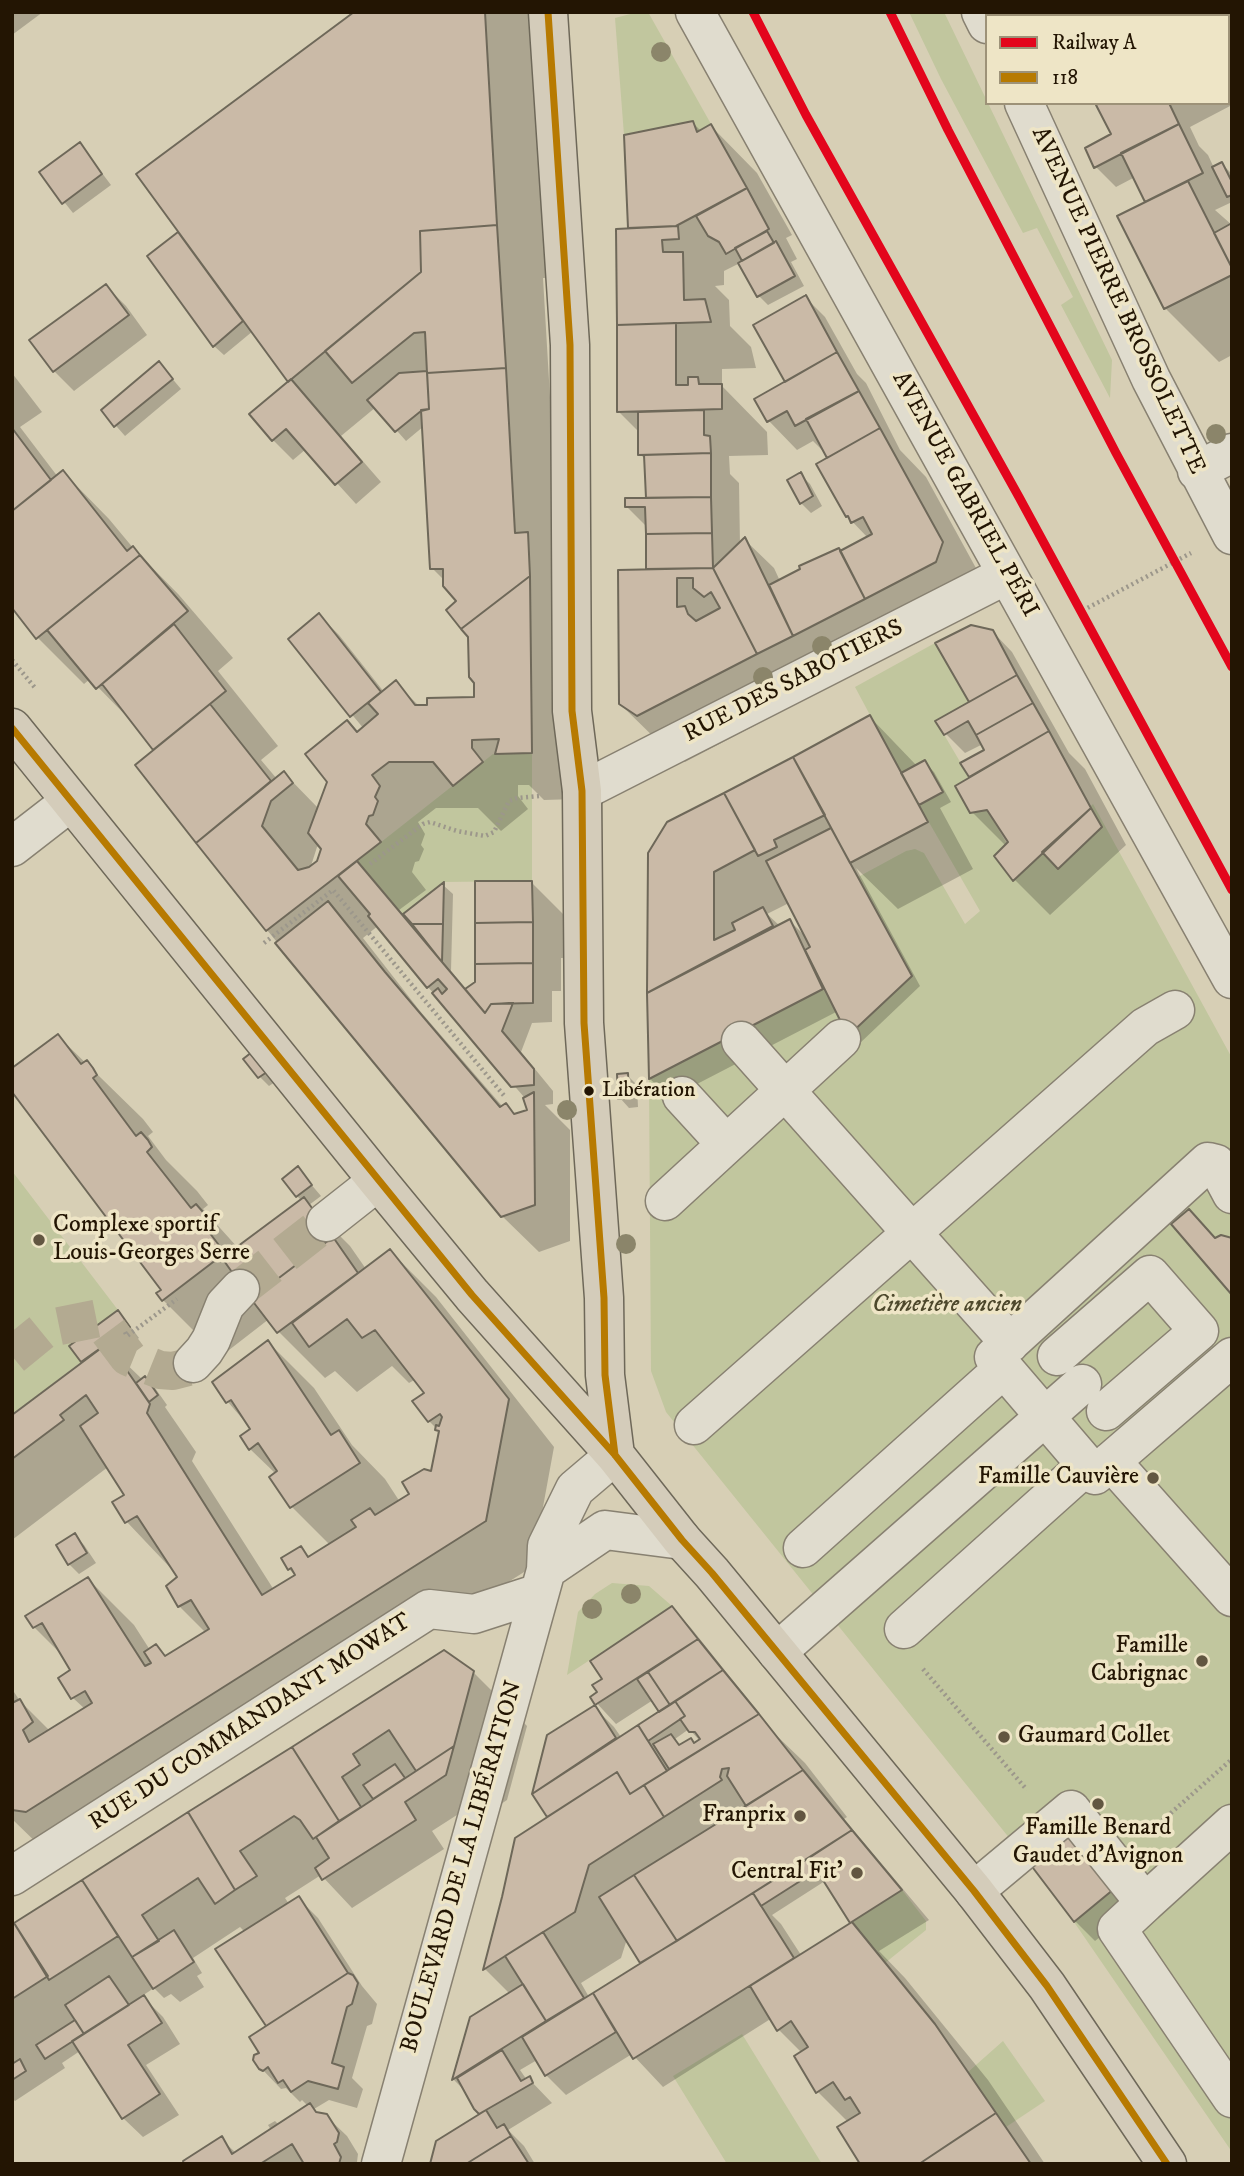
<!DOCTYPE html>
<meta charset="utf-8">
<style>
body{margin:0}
#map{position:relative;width:1244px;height:2176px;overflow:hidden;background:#d7cfb5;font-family:"IM FELL DW Pica",serif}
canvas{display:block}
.frame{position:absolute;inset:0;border:14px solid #231503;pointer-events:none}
.legend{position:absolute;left:985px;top:14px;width:245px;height:91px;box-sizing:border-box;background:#eee5c6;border:2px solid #9d9278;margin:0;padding:9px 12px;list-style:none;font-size:21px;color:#231503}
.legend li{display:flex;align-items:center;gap:14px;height:35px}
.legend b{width:35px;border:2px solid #9d9278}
</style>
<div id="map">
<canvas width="1244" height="2176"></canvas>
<div class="frame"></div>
<ul class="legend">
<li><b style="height:9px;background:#e3051c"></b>Railway A</li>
<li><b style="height:9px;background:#b77a01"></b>118</li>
</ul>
</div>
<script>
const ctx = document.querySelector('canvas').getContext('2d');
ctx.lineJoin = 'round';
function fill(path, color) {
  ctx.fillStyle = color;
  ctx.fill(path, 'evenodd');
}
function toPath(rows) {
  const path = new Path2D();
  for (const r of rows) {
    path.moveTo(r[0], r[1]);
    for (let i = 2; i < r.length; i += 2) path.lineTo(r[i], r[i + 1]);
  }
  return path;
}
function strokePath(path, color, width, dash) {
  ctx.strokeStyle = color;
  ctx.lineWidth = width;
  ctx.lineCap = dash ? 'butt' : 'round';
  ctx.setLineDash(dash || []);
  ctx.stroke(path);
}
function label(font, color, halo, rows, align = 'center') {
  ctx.font = font + ' "IM FELL DW Pica",serif';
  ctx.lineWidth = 7;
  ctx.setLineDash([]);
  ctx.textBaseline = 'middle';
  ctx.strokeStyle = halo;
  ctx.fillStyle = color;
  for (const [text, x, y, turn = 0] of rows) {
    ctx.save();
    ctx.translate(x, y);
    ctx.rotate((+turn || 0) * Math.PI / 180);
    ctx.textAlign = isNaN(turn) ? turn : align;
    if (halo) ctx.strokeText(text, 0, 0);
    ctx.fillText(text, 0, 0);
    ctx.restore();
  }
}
fill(toPath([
 [638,12,648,12,711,124,697,132,693,121,624,135,615,18],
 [909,12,944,12,1112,360,1110,398,1061,305,1073,297,1037,228,1023,233,941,79],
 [935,643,969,702,936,721,969,777,955,786,970,813,987,810,1007,844,1012,880,1093,804,1232,1058,1232,2152,1074,1922,1027,1860,666,1412,651,1371,649,1079,823,989,849,1036,911,976,858,877,906,851,915,849,924,853,965,924,980,911,919,805,942,792,925,761,901,773,855,687],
 [532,753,532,881,444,882,403,914,357,861,493,754],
 [12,1171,118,1310,70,1346,81,1362,12,1415],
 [612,1583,649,1586,672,1606,567,1675,578,1612,595,1594],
 [902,1890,926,1921,926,1930,885,1963,852,1922],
 [742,2034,822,2164,727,2164,673,2076],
 [1003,2041,1045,2101,1006,2127,968,2072]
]), '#c1c69e');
fill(toPath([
 [12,12,43,12,12,35],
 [358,12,535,12,550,278,543,278,560,567,577,799,544,800,529,785,518,785,518,796,528,809,501,831,478,808,436,808,418,822,425,834,421,845,424,849,419,861,415,862,412,872,426,890,399,910,404,915,443,885,453,894,451,971,467,990,477,982,532,883,568,919,568,958,561,958,561,991,552,991,552,1022,532,1023,521,1052,553,1091,553,1104,545,1105,570,1130,570,1241,539,1252,502,1216,267,930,137,766,156,751,141,731,90,679,84,684,38,638,12,605,12,373,42,412,20,427,58,477,63,472,109,519,134,549,179,595,233,658,218,671,278,746,261,760,277,779,284,773,319,809,358,733,364,729,290,640,319,615,339,635,384,692,396,683,420,707,475,699,470,637,459,601,445,581,432,568,424,426,406,441,376,407,341,436,381,482,356,504,306,449,293,460,273,440,290,382,253,331,224,355,214,346,178,235,185,241,186,240],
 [320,845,323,849,318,862,310,869,317,847],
 [379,925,428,987,524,1097,529,1111,516,1115,506,1106,503,1107,420,1011,363,938],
 [1078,12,1202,12,1203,16,1079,16],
 [1228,69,1232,76,1232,105,1190,127,1199,146,1208,155,1214,168,1222,164,1232,174,1232,202,1215,210,1232,225,1232,355,1219,362,1165,308,1148,203,1135,177,1116,187,1096,167,1087,148,1113,135,1104,103,1228,103],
 [693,123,701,131,711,126,757,173,792,235,786,238,797,259,791,262,804,286,768,305,759,296,738,264,724,271,724,285,715,286,729,300,730,326,751,347,756,368,722,369,722,386,767,432,768,455,729,456,730,474,739,483,740,545,745,540,774,568,780,581,868,538,847,516,830,458,813,441,797,450,769,421,757,400,787,382,805,297,825,317,857,374,866,383,900,450,926,477,988,590,982,608,913,645,895,627,791,680,802,701,685,762,667,750,620,704,651,571,648,568,647,527,627,507,647,499,646,460,640,454,640,433,619,412,630,230,626,136],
 [80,144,111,185,73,213,41,173],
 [106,286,126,306,147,335,74,391,54,371,32,341],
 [159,363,181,389,125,436,103,411],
 [800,474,810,484,822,506,811,513,801,503],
 [992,631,1012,652,1069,753,1085,769,1126,845,1050,915,1014,879,1006,846,972,812,970,776,987,751,983,744,965,753,945,733,971,703],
 [870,717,917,766,924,762,934,772,951,802,940,808,973,869,898,909,856,868,920,986,859,1044,838,1011,670,1098,650,1079,650,854],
 [789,903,805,936,790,921,780,926,767,914],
 [58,1036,143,1119,153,1132,148,1136,166,1160,197,1191,208,1205,203,1209,238,1248,302,1201,297,1196,298,1169,321,1196,309,1205,350,1246,366,1269,390,1251,436,1297,554,1447,532,1567,73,1858,46,1852,12,1819,12,1689,20,1701,50,1731,85,1709,73,1698,73,1670,66,1659,34,1627,88,1579,134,1625,150,1650,156,1646,167,1657,206,1633,179,1606,180,1578,127,1522,126,1495,108,1467,12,1540,12,1418,84,1363,72,1346,117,1312,127,1322,139,1338,116,1354,143,1380,145,1379,155,1388,167,1405,165,1407,196,1452,192,1461,274,1590,296,1576,289,1569,301,1548,310,1558,330,1545,291,1506,276,1474,250,1449,252,1430,228,1402,214,1382,268,1342,314,1388,352,1445,385,1479,400,1502,412,1494,432,1473,440,1432,429,1421,426,1393,416,1379,409,1383,392,1366,357,1392,335,1371,325,1378,279,1332,269,1319,220,1357,163,1300,163,1290],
 [251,1055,275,1082,269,1086,260,1077],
 [627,1075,637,1085,638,1107,629,1108,620,1098],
 [74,1535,84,1545,96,1563,79,1574,69,1564],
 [672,1608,691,1628,778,1737,805,1763,847,1817,844,1819,929,1920,879,1951,905,1978,988,2080,1045,2164,862,2164,848,2122,818,2092,796,2057,802,2053,779,2030,772,2018,663,2087,632,2054,566,2095,546,2075,537,2060,520,2070,527,2080,529,2079,552,2103,508,2130,524,2146,535,2164,432,2164,482,2115,475,2108,467,2093,454,2080,472,2018,510,1994,485,1969,504,1898,549,1818,534,1793,548,1736,595,1708,614,1727,621,1737,661,1713,653,1700,616,1724,592,1698,600,1693,605,1679],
 [689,1729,700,1741,695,1744,681,1746,675,1739],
 [825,1881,852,1923,801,1955,781,1924,772,1915],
 [627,1939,643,1964,589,1997,581,1983,621,1958],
 [444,1652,473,1672,527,1726,507,1800,471,1824,460,1813,432,1831,444,1849,352,1908,321,1875,285,1898,289,1904,298,1898,318,1918,362,1986,377,2004,372,2024,367,2026,352,2078,363,2089,357,2108,329,2100,314,2109,319,2114,326,2116,347,2136,358,2154,357,2162,353,2164,181,2164,221,2139,236,2153,271,2130,268,2125,275,2121,279,2125,308,2106,302,2100,300,2102,286,2088,281,2089,261,2068,268,2027,217,1949,245,1932,240,1927,193,1958,202,1973,197,1976,204,1987,180,2002,171,1994,164,1998,154,1988,142,1996,163,2017,180,2044,146,2065,179,2115,143,2137,123,2118,80,2051,62,2063,65,2068,15,2101,12,2098,12,1926],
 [1068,1823,1139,1905,1095,1941,1075,1921]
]), '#0003');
const building = toPath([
 [354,12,485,12,497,225,420,231,421,272,288,382,136,174,354,12],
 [1076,12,1178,12,1180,16,1078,16,1076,12],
 [1100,103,1169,103,1179,124,1094,168,1085,148,1111,134,1096,105,1100,103],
 [693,121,697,132,711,124,747,188,676,226,628,228,624,135,693,121],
 [1179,124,1203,173,1145,202,1121,153,1179,124],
 [80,142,102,174,62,204,39,172,80,142],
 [1222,162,1232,182,1232,195,1227,197,1212,167,1222,162],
 [1188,181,1232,268,1232,275,1164,309,1117,216,1188,181],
 [747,188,769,229,726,254,719,242,708,236,696,216,747,188],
 [1232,223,1232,268,1214,233,1232,223],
 [497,225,506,368,427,373,425,332,414,333,352,383,325,351,421,272,420,231,497,225],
 [678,226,679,239,662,240,663,252,683,252,684,300,705,299,711,322,617,325,616,229,678,226],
 [767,231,774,243,742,261,735,248,767,231],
 [178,232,243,321,213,347,147,256,178,232],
 [776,241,795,276,757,297,738,263,776,241],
 [106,284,129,315,53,372,29,340,106,284],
 [806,295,837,352,785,382,753,325,806,295],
 [676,323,676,385,688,385,688,377,698,377,699,384,722,384,722,409,617,412,617,325,676,323],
 [837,352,859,391,795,426,787,411,767,422,754,399,837,352],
 [159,361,173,379,114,427,101,410,159,361],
 [506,368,515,533,528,532,530,576,461,629,446,610,456,601,443,586,443,569,430,569,421,410,429,409,427,373,506,368],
 [427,371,429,409,421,411,395,432,367,400,399,373,427,371],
 [291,379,362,462,335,485,286,429,272,441,249,414,291,379],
 [859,391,880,428,827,458,806,419,859,391],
 [704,410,704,435,710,436,711,453,638,455,638,412,704,410],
 [12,428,51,480,12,511,12,428],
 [880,428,943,542,936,562,865,599,840,551,872,534,863,517,851,523,848,516,846,517,816,464,880,428],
 [711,453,711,497,646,498,644,455,711,453],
 [63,470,127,551,133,546,140,555,36,639,12,608,12,511,63,470],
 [801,472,813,496,800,504,787,480,801,472],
 [711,497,712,533,646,534,645,507,625,507,625,498,711,497],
 [712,533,713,568,646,569,646,534,712,533],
 [745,537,793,636,757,654,713,568,745,537],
 [839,548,865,599,793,636,769,585,800,569,799,566,839,548],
 [140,555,188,611,96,689,47,630,140,555],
 [713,568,757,654,637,716,619,704,618,570,713,568],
 [677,578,693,578,693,588,704,597,711,592,720,608,696,621,688,614,685,606,677,607,677,578],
 [530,576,532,753,495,754,499,739,472,740,472,748,483,762,453,786,433,762,389,762,372,775,380,786,375,797,378,801,373,815,369,816,366,824,381,842,266,931,196,843,284,771,293,783,271,801,262,826,298,870,309,867,317,861,321,849,308,833,327,782,305,754,347,720,357,732,378,714,368,703,396,680,415,705,427,705,427,698,474,697,474,683,469,677,468,637,461,629,530,576],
 [319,613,381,692,350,717,288,639,319,613],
 [174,624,226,691,153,750,102,684,174,624],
 [971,625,993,630,1017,675,969,702,935,643,971,625],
 [1017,675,1033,703,976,735,968,721,944,735,935,721,1017,675],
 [1033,703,1049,731,969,777,960,763,984,750,976,735,1033,703],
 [210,704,271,781,196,843,135,765,210,704],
 [870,715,928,822,850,863,793,757,870,715],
 [1049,731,1091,808,1013,881,994,856,1008,842,987,810,970,813,955,786,1049,731],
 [793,757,825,815,774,840,777,847,758,856,724,793,793,757],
 [925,760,943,792,919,805,901,773,925,760],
 [724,793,755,850,714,872,714,940,735,930,732,923,763,907,773,926,647,993,648,853,667,822,724,793],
 [1091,808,1102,827,1058,869,1042,852,1091,808],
 [831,828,912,976,848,1036,805,950,810,947,766,861,831,828],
 [357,861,485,1013,491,1004,513,1003,502,1031,534,1069,534,1085,511,1087,432,993,438,988,442,994,447,989,438,979,427,988,368,916,370,914,338,876,357,861],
 [475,881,532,881,533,922,475,923,475,881],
 [444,882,443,924,412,924,403,914,444,882],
 [328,901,385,972,500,1107,506,1103,514,1114,527,1110,523,1098,534,1092,535,1205,501,1217,275,943,328,901],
 [790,919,823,989,649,1079,647,993,790,919],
 [533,922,533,963,475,964,475,923,533,922],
 [412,924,443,924,442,962,412,924],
 [533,963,533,1003,491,1004,485,1013,465,989,475,982,475,964,533,963],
 [58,1034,81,1064,87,1060,93,1068,97,1075,93,1078,136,1136,141,1132,148,1140,152,1147,147,1152,191,1208,196,1204,203,1212,207,1219,202,1223,225,1253,162,1301,156,1293,161,1290,12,1092,12,1068,58,1034],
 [252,1052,267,1072,258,1078,243,1059,252,1052],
 [628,1073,629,1098,618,1099,617,1074,628,1073],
 [298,1166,312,1185,296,1197,282,1179,298,1166],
 [304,1197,333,1237,251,1299,222,1258,304,1197],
 [1189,1209,1215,1238,1221,1235,1232,1238,1232,1295,1171,1224,1189,1209],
 [333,1237,358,1273,277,1333,251,1299,333,1237],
 [390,1249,509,1399,486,1521,26,1812,12,1810,12,1703,20,1699,33,1722,23,1730,29,1742,92,1703,85,1691,71,1699,58,1678,70,1670,42,1623,33,1628,25,1616,88,1577,145,1666,151,1663,144,1652,156,1644,165,1656,209,1629,191,1600,178,1607,166,1586,177,1577,137,1516,125,1523,112,1502,124,1495,80,1426,98,1413,86,1395,60,1415,64,1420,12,1459,12,1415,108,1343,150,1404,147,1413,262,1595,295,1575,291,1568,288,1570,281,1558,301,1546,308,1557,356,1527,351,1520,370,1508,375,1515,409,1494,402,1482,424,1469,431,1471,439,1431,435,1430,436,1425,439,1426,442,1417,440,1414,428,1422,412,1401,424,1393,375,1330,362,1338,347,1319,309,1347,292,1323,390,1249],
 [118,1310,130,1327,81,1362,69,1346,118,1310],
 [268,1340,331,1435,339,1430,360,1463,290,1508,269,1477,277,1471,258,1443,249,1450,240,1436,250,1429,231,1400,226,1403,212,1382,268,1340],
 [145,1376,158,1395,149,1402,136,1383,145,1376],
 [75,1533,87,1553,68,1565,56,1545,75,1533],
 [672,1606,698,1639,595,1705,590,1697,597,1692,592,1685,602,1679,590,1661,672,1606],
 [698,1639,723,1670,670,1705,648,1672,698,1639],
 [444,1650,474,1671,454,1746,416,1771,389,1730,353,1754,360,1765,342,1777,361,1807,339,1821,292,1747,444,1650],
 [723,1670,759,1714,669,1769,653,1744,671,1734,679,1745,691,1738,694,1743,700,1739,695,1732,689,1732,680,1719,685,1716,675,1701,723,1670],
 [648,1672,670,1705,659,1712,637,1679,648,1672],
 [675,1701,685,1716,648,1741,638,1725,675,1701],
 [595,1705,616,1738,532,1794,547,1735,595,1705],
 [759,1714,803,1770,746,1806,727,1776,729,1768,722,1769,720,1777,722,1780,664,1817,644,1785,759,1714],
 [638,1725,667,1771,630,1794,617,1772,547,1817,532,1794,638,1725],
 [454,1746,446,1775,405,1802,416,1820,322,1880,315,1868,329,1858,316,1837,454,1746],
 [292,1747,339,1821,313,1839,300,1820,294,1816,240,1851,257,1876,235,1890,188,1812,292,1747],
 [395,1764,405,1778,373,1799,363,1785,395,1764],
 [803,1770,852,1830,677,1941,634,1875,803,1770],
 [617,1772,630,1794,644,1785,664,1817,589,1865,575,1912,483,1970,502,1897,515,1838,617,1772],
 [188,1812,235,1890,215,1904,198,1878,142,1915,159,1941,132,1957,82,1880,188,1812],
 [1068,1820,1120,1884,1074,1922,1027,1860,1068,1820],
 [852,1830,902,1890,850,1923,809,1858,852,1830],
 [809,1858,816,1871,761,1906,753,1893,809,1858],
 [634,1875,677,1941,640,1963,599,1897,634,1875],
 [82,1880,118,1936,49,1980,14,1923,82,1880],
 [753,1893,794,1958,633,2059,593,1993,753,1893],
 [299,1896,348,1973,266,2026,215,1949,299,1896],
 [852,1922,935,2024,996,2113,919,2164,860,2164,837,2127,860,2113,850,2097,845,2100,833,2082,816,2093,794,2056,808,2047,791,2021,777,2031,750,1986,852,1922],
 [14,1923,48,1976,12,1999,12,1924,14,1923],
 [174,1930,194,1962,153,1989,132,1957,174,1930],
 [543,1932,584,1998,546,2021,505,1956,543,1932],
 [348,1973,353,1975,358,1983,352,2004,347,2007,332,2063,344,2067,338,2089,308,2081,291,2092,283,2080,278,2083,268,2067,263,2071,259,2069,253,2060,254,2055,259,2053,249,2037,348,1973],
 [109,1976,129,2005,84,2034,65,2005,109,1976],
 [523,1984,546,2021,452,2080,470,2017,523,1984],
 [593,1993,616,2032,545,2076,522,2037,593,1993],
 [144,1995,162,2023,128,2045,160,2094,122,2119,72,2041,144,1995],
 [75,2020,84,2034,45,2059,36,2045,75,2020],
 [502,2050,521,2081,530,2076,533,2083,479,2114,474,2109,457,2078,502,2050],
 [20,2059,26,2071,12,2080,12,2064,20,2059],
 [310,2103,316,2112,327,2114,339,2133,337,2142,334,2144,341,2157,339,2164,304,2164,292,2144,260,2164,184,2164,183,2161,222,2136,232,2154,310,2103],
 [486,2110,497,2128,504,2124,511,2136,466,2164,430,2164,436,2141,486,2110],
 [996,2113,1031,2164,919,2164,967,2132,996,2113],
 [511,2136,529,2164,466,2164,511,2136]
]);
fill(building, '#cabaa7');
strokePath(building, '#6e6859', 2);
strokePath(toPath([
 [240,1289,326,1222],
 [12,1356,45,1329,99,1318,128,1357,160,1370,173,1371,188,1367,193,1363]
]), '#b3aa91', 38, [38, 19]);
const minor = toPath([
 [695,12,1232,979],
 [981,12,987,24],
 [1024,103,1151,379,1232,535],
 [1197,471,1232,453],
 [582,791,1006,575],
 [12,847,70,802],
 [741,1041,1010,1343],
 [682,1096,726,1144],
 [1232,1194,1216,1164,1208,1162,994,1357,1095,1475,1232,1357],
 [665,1201,841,1039],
 [326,1222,378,1181],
 [1057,1356,1150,1275,1199,1331,1106,1411],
 [193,1363,204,1351,211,1340,225,1305,240,1289],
 [694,1425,1145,1027,1175,1010],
 [1111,1461,1232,1597],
 [803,1548,1003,1369],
 [546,1570,605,1530,682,1540],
 [904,1629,1087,1465],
 [777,1652,1082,1384],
 [12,1876,429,1609,474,1614,539,1593],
 [974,1891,1071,1810,1145,1903,1117,1929,1232,2098],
 [1145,1903,1232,1824],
 [381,2164,546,1570,547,1546,575,1489,615,1455]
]);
const major = toPath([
 [548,12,570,345,572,711,582,791,584,1023,604,1298,605,1375,615,1455],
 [12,728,378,1181,472,1295,615,1455,682,1540,712,1573,974,1891,1047,1986,1167,2164]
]);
strokePath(minor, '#888171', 41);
strokePath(major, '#6e6859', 41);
strokePath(toPath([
 [1078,613,1191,553],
 [12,660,36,689],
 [370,864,423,824,430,822,457,831,485,836,494,832,509,801,517,798,539,796],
 [264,943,333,890,506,1098],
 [125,1332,127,1336,177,1299],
 [923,1669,1027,1790],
 [1146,1835,1232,1759]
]), '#9c978b', 4.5, [2, 3.5]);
strokePath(minor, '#e0dcce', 38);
strokePath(major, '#d4ccba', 38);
strokePath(toPath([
 [548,12,570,345,572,711,582,791,584,1023,604,1298,605,1375,615,1455],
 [12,728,472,1295,615,1455,682,1540,712,1573,974,1891,1047,1986,1167,2164]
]), '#b77a01', 7);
strokePath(toPath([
 [753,12,806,115,1019,497,1232,890],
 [890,12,948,130,1116,453,1232,667]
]), '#e3051c', 9);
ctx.fillStyle = '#8b856a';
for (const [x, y] of [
 [661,52],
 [1216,434],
 [822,646],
 [763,677],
 [567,1110],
 [626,1244],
 [631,1594],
 [592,1609]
]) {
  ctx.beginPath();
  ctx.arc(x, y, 10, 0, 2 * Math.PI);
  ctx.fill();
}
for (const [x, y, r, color] of [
 [589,1091,6,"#231503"],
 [39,1240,7,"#625641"],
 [1153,1478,7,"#625641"],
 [1202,1661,7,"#625641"],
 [1004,1737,7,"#625641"],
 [1098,1804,7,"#625641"],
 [800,1816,7,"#625641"],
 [857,1873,7,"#625641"]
]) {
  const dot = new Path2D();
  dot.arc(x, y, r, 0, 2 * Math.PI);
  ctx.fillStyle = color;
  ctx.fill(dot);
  strokePath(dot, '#eee5c6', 2.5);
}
label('22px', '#231503', '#eee5c6', [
 ["Libération",602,1091]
], 'left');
label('24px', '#231503', '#eee5c6', [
 ["AVENUE PIERRE BROSSOLETTE",1117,301,65],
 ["AVENUE GABRIEL PÉRI",964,495,61],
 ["RUE DES SABOTIERS",794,682,-27],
 ["RUE DU COMMANDANT MOWAT",251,1723,-33],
 ["BOULEVARD DE LA LIBÉRATION",463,1867,-74]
]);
label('24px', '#231503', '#eee5c6', [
 ["Complexe sportif",53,1226,"left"],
 ["Louis-Georges Serre",53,1254,"left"],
 ["Famille Cauvière",1139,1478],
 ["Famille",1188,1647],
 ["Cabrignac",1188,1675],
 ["Gaumard Collet",1018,1737,"left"],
 ["Franprix",786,1816],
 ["Famille Benard",1098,1829,"center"],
 ["Gaudet d'Avignon",1098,1857,"center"],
 ["Central Fit'",843,1873]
], 'right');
label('italic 24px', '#4d482c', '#eee5c6', [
 ["Cimetière ancien",947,1306]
]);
</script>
